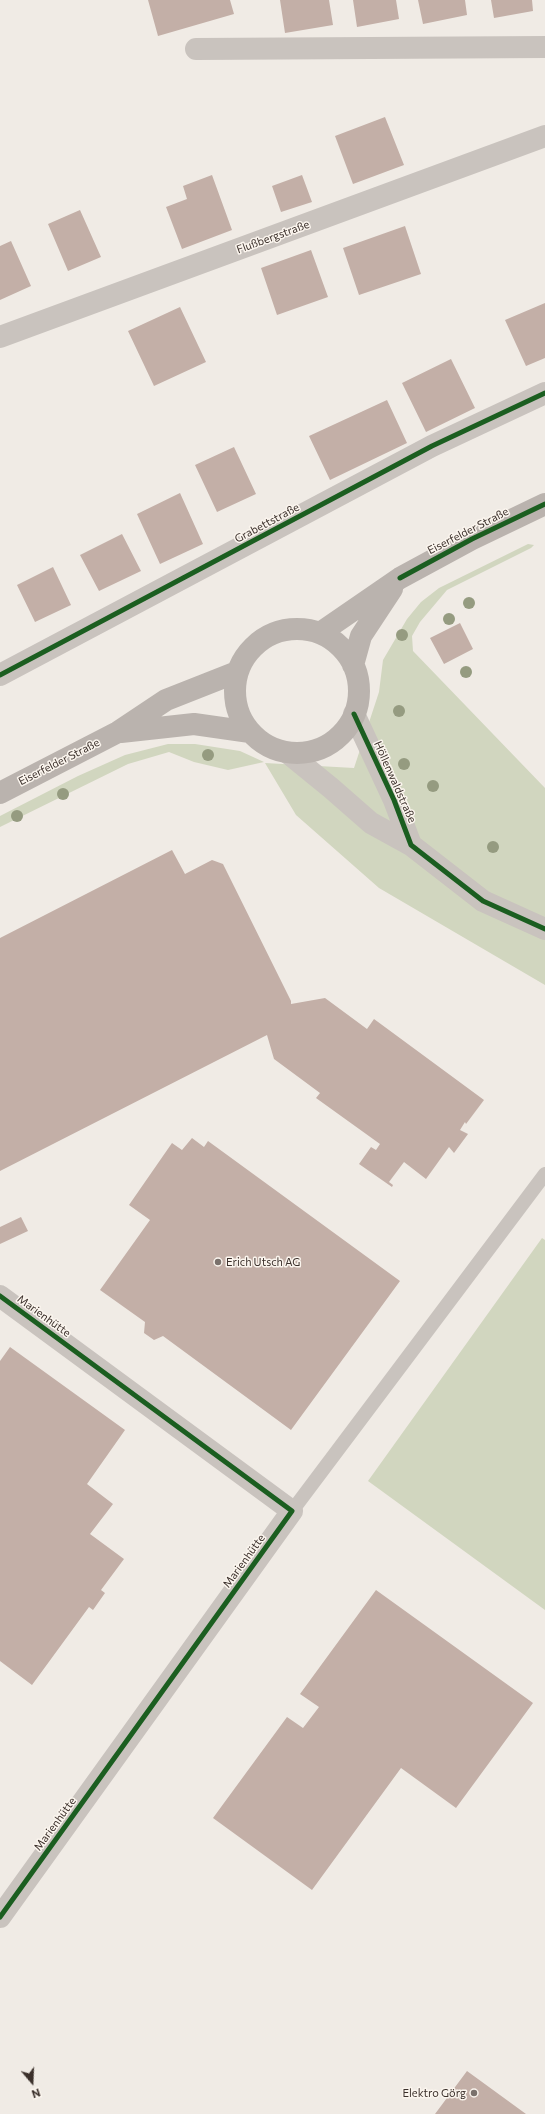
<!DOCTYPE html>
<meta charset="utf-8">
<style>
body{margin:0}
#map{position:relative;width:545px;height:2114px;overflow:hidden;background:#f0ebe5;font-family:Commissioner,sans-serif}
canvas{display:block}
.north{position:absolute;left:12px;top:2062px;width:40px;height:40px;-webkit-text-stroke:3px #fbf5ee;paint-order:stroke;rotate:161deg;font-size:11px;font-weight:700;line-height:16px;text-align:center;color:#3b302b}
.north::after{content:'';display:block;margin:auto;width:14px;height:18px;background:#3b302b;clip-path:polygon(50% 0,100% 100%,50% 72%,0 100%)}
</style>
<div id="map">
<canvas width="545" height="2114"></canvas>
<div class="north">N</div>
</div>
<script>
const ctx = document.querySelector('canvas').getContext('2d');
ctx.lineJoin = 'round';
function fill(path, color) {
  ctx.fillStyle = color;
  ctx.fill(path, 'evenodd');
}
function toPath(rows) {
  const path = new Path2D();
  for (const r of rows) {
    if (r.length === 3) {
      path.moveTo(r[0] + r[2], r[1]);
      path.arc(r[0], r[1], r[2], 0, 2 * Math.PI);
      continue;
    }
    path.moveTo(r[0], r[1]);
    for (let i = 2; i < r.length; i += 2) path.lineTo(r[i], r[i + 1]);
  }
  return path;
}
function strokePath(path, color, width, dash) {
  ctx.strokeStyle = color;
  ctx.lineWidth = width;
  ctx.lineCap = dash ? 'butt' : 'round';
  ctx.setLineDash(dash || []);
  ctx.stroke(path);
}
function label(font, color, halo, rows, align = 'center') {
  ctx.font = font + ' Commissioner,sans-serif';
  ctx.lineWidth = 3;
  ctx.setLineDash([]);
  ctx.textBaseline = 'middle';
  ctx.strokeStyle = halo;
  ctx.fillStyle = color;
  for (const [text, x, y, turn = 0] of rows) {
    ctx.save();
    ctx.translate(x, y);
    ctx.rotate((+turn || 0) * Math.PI / 180);
    ctx.textAlign = isNaN(turn) ? turn : align;
    if (halo) ctx.strokeText(text, 0, 0);
    ctx.fillText(text, 0, 0);
    ctx.restore();
  }
}
fill(toPath([
 [528,544,534,545,531,548,447,590,420,622,412,636,413,651,545,788,545,985,379,888,296,815,265,763,354,768,379,692,383,660,407,619,421,602,439,588],
 [168,744,195,744,240,751,264,762,228,770,194,762,169,752,128,764,0,827,0,816,78,776,125,755],
 [542,1238,545,1240,545,1610,368,1481]
]), '#d1d6bf');
fill(toPath([
 [148,0,230,0,234,14,158,36],
 [280,0,329,0,333,25,285,33],
 [353,0,396,0,399,19,357,27],
 [418,0,465,0,467,15,423,24],
 [491,0,532,0,533,11,494,18],
 [385,117,404,165,353,184,335,136],
 [212,175,232,230,182,249,166,207,187,199,183,186],
 [302,175,312,202,281,212,272,186],
 [80,210,101,257,68,271,48,224],
 [405,226,421,274,359,295,343,248],
 [11,241,31,286,0,300,0,246],
 [311,250,328,297,277,315,261,268],
 [545,303,545,358,526,366,505,320],
 [180,307,206,362,154,386,128,331],
 [451,359,475,408,426,432,402,383],
 [387,400,407,443,330,480,309,436],
 [234,447,256,494,217,512,195,465],
 [180,493,203,544,160,564,137,514],
 [122,534,141,571,99,591,80,555],
 [53,567,71,605,35,622,17,585],
 [460,623,473,649,444,664,430,638],
 [172,850,185,874,212,860,223,864,291,1001,291,1004,325,998,367,1029,374,1019,484,1100,466,1124,465,1122,460,1130,468,1134,454,1153,449,1147,426,1179,404,1162,389,1182,393,1185,392,1187,359,1164,371,1147,376,1150,380,1144,316,1098,320,1093,274,1059,267,1035,0,1171,0,938],
 [192,1138,204,1147,208,1141,400,1281,291,1430,163,1336,154,1340,144,1333,145,1322,100,1290,150,1220,129,1205,172,1143,182,1150],
 [21,1217,28,1231,0,1244,0,1227],
 [10,1347,125,1430,87,1484,113,1504,90,1534,124,1559,101,1590,105,1593,93,1610,89,1607,32,1685,0,1661,0,1361],
 [376,1590,533,1703,456,1808,401,1768,312,1890,213,1818,287,1717,303,1728,319,1707,300,1694],
 [467,2071,526,2114,435,2114]
]), '#c3afa7');
strokePath(toPath([
 [292,1511,545,1174]
]), '#c9c3be', 14);
strokePath(toPath([
 [196,49,545,47],
 [0,337,545,136],
 [0,675,432,446,545,393],
 [0,1296,292,1511,0,1917]
]), '#c9c3be', 22);
strokePath(toPath([
 [354,714,394,800,411,845],
 [288,753,331,788,371,823,411,845,483,901,545,929]
]), '#c9c3be', 22);
strokePath(toPath([
 [297,691,62],
 [320,633,400,578,472,539,545,504],
 [353,665,361,636,392,589],
 [121,732,194,724,250,732],
 [0,793,118,732,166,700,237,672]
]), '#bab3ae', 22);
strokePath(toPath([
 [400,578,472,539,545,504],
 [0,675,432,446,545,393],
 [354,714,394,800,411,845,483,901,545,929],
 [0,1296,292,1511,0,1917]
]), '#1b5e20', 5);
ctx.fillStyle = '#959b80';
for (const [x, y] of [
 [469,603],
 [449,619],
 [402,635],
 [466,672],
 [399,711],
 [208,755],
 [404,764],
 [433,786],
 [63,794],
 [17,816],
 [493,847]
]) {
  ctx.beginPath();
  ctx.arc(x, y, 6, 0, 2 * Math.PI);
  ctx.fill();
}
for (const [x, y, r, color] of [
 [218,1262,4,"#7a716c"],
 [474,2093,4,"#7a716c"]
]) {
  const dot = new Path2D();
  dot.arc(x, y, r, 0, 2 * Math.PI);
  ctx.fillStyle = color;
  ctx.fill(dot);
  strokePath(dot, '#fbf5ee', 1.5);
}
label('11px', '#3b302b', '#fbf5ee', [
 ["Flußbergstraße",273,237,-20],
 ["Grabettstraße",267,523,-28],
 ["Eiserfelder Straße",468,531,-27],
 ["Eiserfelder Straße",59,762,-27],
 ["Höllenwaldstraße",395,782,66],
 ["Marienhütte",44,1316,36],
 ["Marienhütte",244,1561,-54],
 ["Marienhütte",55,1824,-54]
]);
label('11px', '#3b302b', '#fbf5ee', [
 ["Erich Utsch AG",226,1262],
 ["Elektro Görg",466,2093,"right"]
], 'left');
</script>
